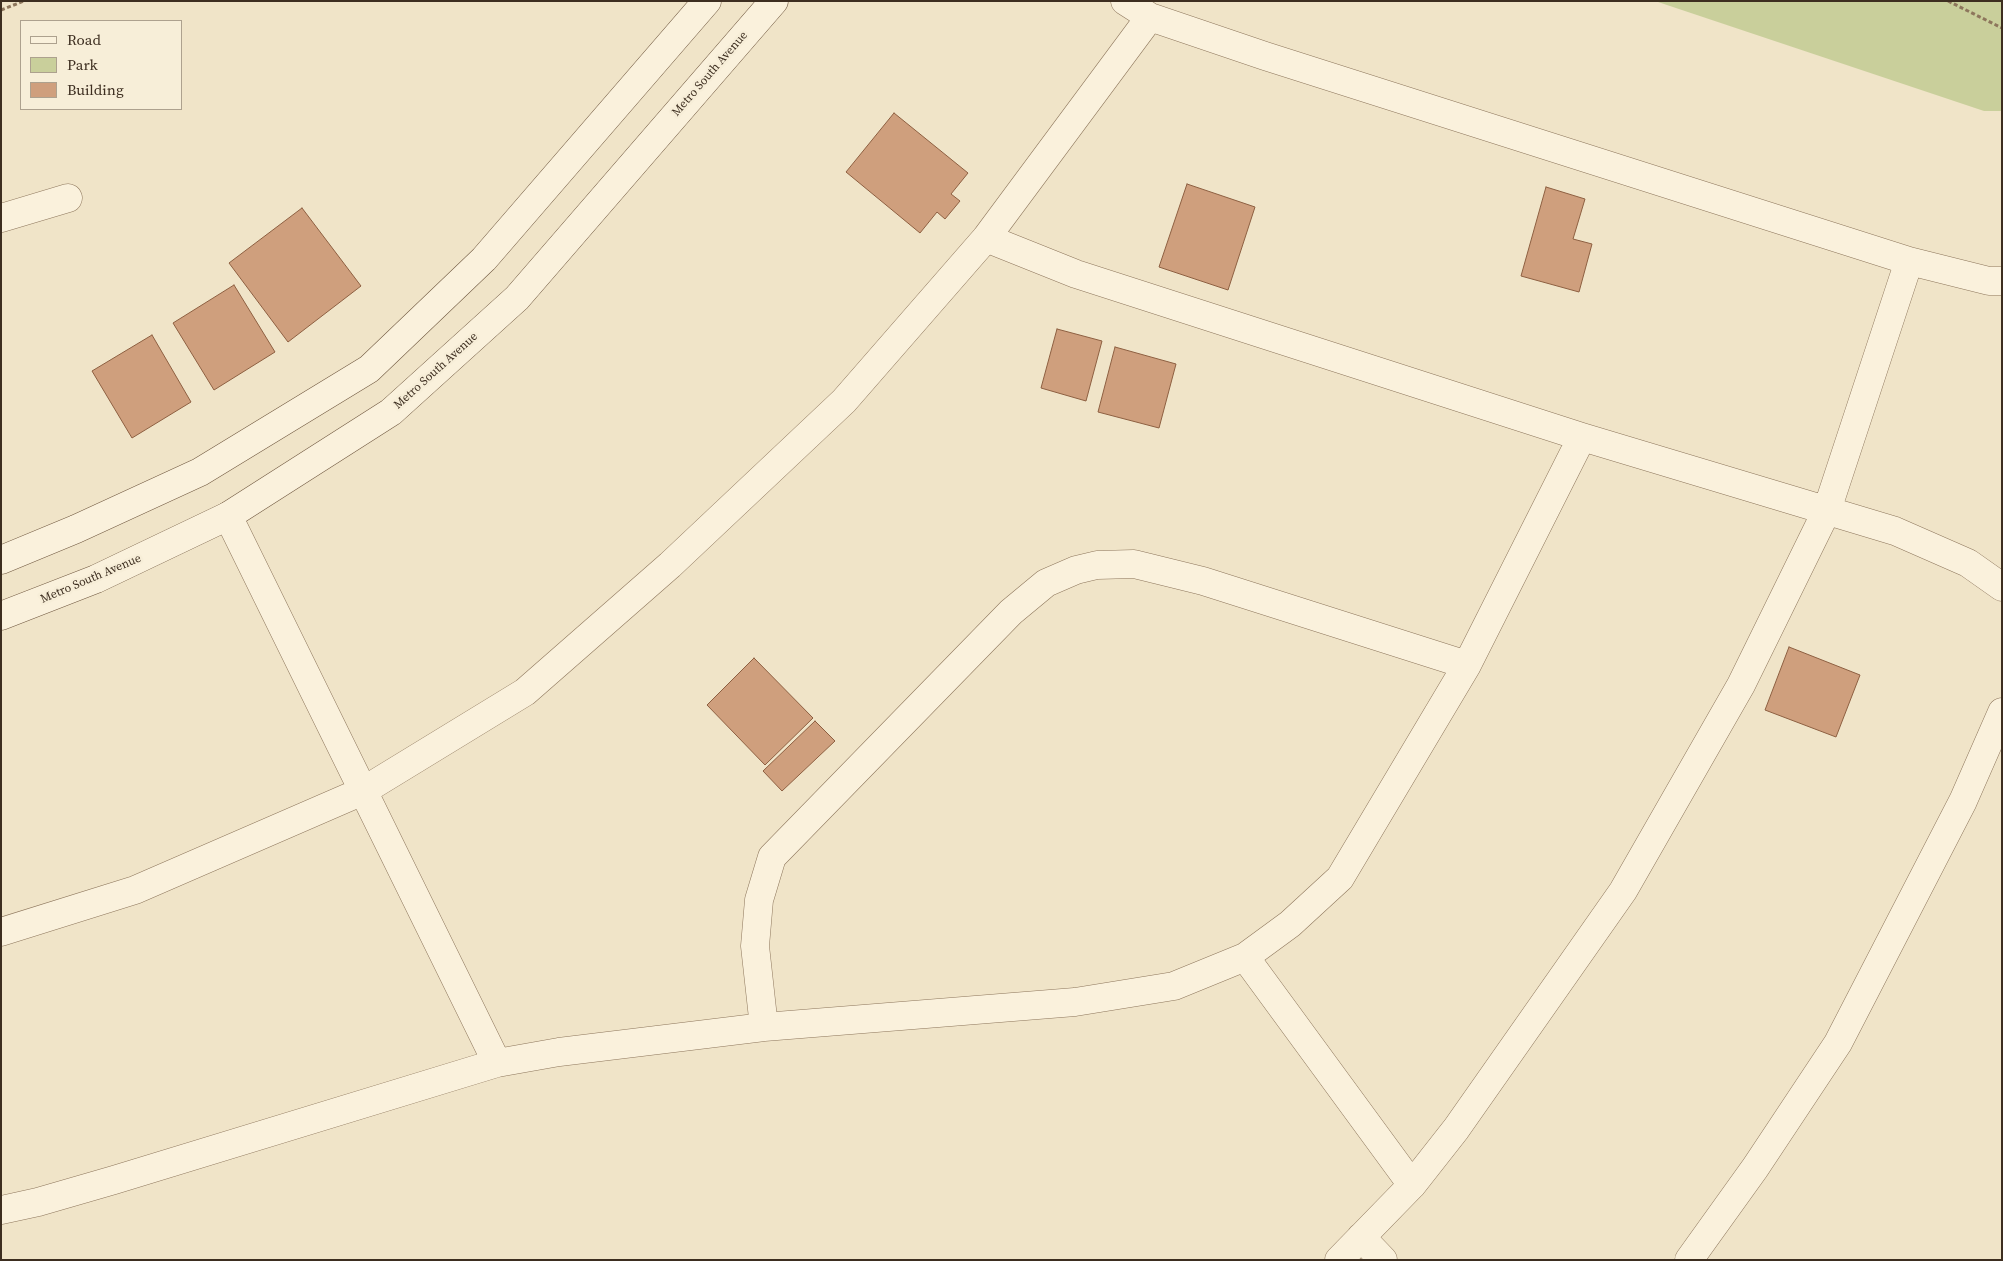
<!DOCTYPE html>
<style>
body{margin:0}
#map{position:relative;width:2003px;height:1261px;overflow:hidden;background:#f0e4c8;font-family:"Source Serif 4",serif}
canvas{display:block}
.frame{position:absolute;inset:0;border:2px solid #3d2e20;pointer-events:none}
.legend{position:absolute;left:20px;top:20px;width:162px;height:90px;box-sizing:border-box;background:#f7eed8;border:1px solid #ada18e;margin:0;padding:6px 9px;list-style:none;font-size:15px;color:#3d2e20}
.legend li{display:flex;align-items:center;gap:10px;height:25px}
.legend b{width:25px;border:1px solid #ada18e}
</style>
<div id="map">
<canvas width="2003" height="1261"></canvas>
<div class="frame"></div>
<ul class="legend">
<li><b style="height:6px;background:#faf1dc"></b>Road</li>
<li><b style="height:14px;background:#c9cf9b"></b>Park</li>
<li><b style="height:14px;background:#cf9f7d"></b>Building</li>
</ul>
</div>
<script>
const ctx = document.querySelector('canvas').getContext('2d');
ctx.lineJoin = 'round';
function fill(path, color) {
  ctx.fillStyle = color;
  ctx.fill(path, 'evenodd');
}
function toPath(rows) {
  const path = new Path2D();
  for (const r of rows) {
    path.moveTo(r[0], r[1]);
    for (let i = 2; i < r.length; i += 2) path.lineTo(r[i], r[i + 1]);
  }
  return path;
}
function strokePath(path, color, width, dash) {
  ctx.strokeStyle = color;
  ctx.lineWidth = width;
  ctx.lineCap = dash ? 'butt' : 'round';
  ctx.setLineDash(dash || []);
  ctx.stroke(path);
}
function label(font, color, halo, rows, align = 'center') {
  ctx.font = font + ' "Source Serif 4",serif';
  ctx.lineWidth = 5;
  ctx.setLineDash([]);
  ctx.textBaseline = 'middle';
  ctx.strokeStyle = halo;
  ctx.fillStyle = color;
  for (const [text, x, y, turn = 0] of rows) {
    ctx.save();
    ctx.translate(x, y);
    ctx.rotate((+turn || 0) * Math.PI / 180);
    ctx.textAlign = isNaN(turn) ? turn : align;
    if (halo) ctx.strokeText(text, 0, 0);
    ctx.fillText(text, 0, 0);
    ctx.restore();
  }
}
fill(toPath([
 [1655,1,2002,1,2002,111,1984,111]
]), '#c9cf9b');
const building = toPath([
 [894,113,968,173,951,194,960,201,945,219,937,212,920,233,846,172,894,113],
 [1187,184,1255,207,1228,290,1159,267,1187,184],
 [1546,187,1585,199,1573,239,1592,244,1579,292,1521,276,1546,187],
 [302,208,361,286,288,342,229,263,302,208],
 [234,285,275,352,214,390,173,323,234,285],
 [1057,329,1102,341,1086,401,1041,388,1057,329],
 [152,335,191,402,132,438,92,371,152,335],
 [1115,347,1176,364,1159,428,1098,412,1115,347],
 [1789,647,1860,675,1836,737,1765,710,1789,647],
 [754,658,813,718,765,765,707,705,754,658],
 [815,721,835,741,782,791,763,771,815,721]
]);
fill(building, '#cf9f7d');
strokePath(building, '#8d5f41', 1);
const street = toPath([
 [1125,1,1150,17,1265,56,1909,261,1989,281,2002,281],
 [1,218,68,198],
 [986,238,1076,274,1582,437,1895,531,1968,563,2002,587],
 [228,516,497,1063],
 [1,932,135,890,363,791,525,692,670,565,844,401,986,238,1150,17],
 [1245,957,1412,1185],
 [764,1027,755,946,759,900,772,857,1011,612,1046,583,1076,570,1097,565,1134,564,1203,581,1467,665],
 [1,1210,38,1202,114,1180,497,1063,559,1052,764,1027,1075,1002,1174,986,1245,957,1290,924,1340,878,1467,665,1582,437],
 [1361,1237,1383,1260],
 [1339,1260,1412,1185,1456,1129,1623,891,1741,685,1827,510,1909,261],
 [1689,1260,1755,1168,1838,1043,1963,801,2002,712]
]);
const secondary = toPath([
 [1,560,76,529,200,472,369,369,484,259,707,1],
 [1,616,96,579,228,516,391,412,517,298,774,1]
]);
strokePath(street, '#8d765c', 29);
strokePath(secondary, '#6f573f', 29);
strokePath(toPath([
 [1948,1,2002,28],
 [1,10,24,1]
]), '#8d765c', 3, [4, 2.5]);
strokePath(street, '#faf1dc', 28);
strokePath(secondary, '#faf1dc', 28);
label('12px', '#3d2e20', '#f7eed8', [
 ["Metro South Avenue",710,74,-49],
 ["Metro South Avenue",436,371,-42],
 ["Metro South Avenue",91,579,-23]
]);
</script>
